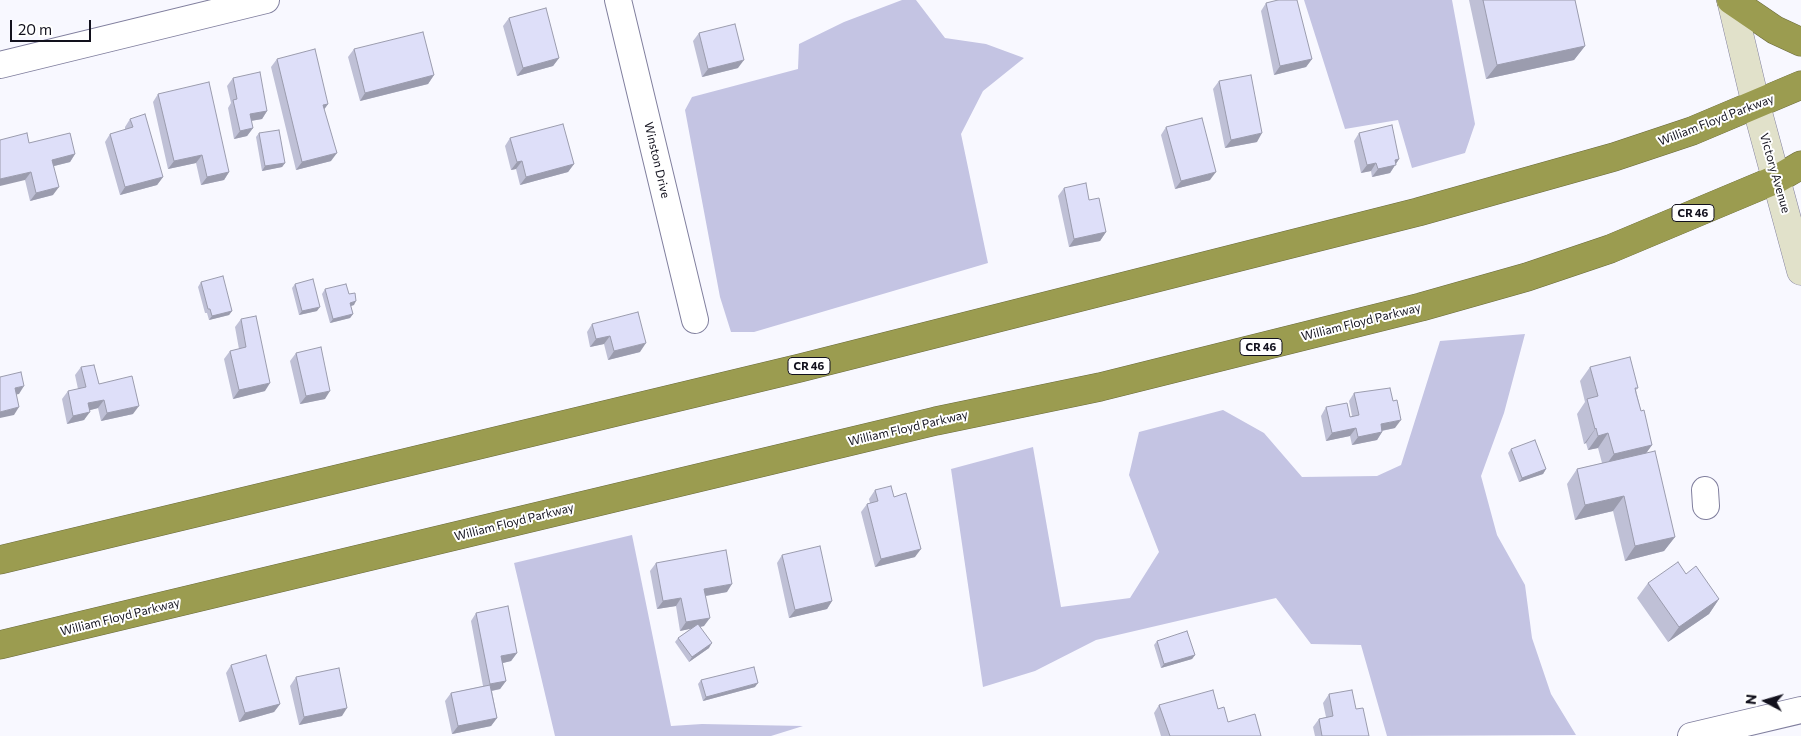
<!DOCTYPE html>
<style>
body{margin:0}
#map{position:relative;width:1801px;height:736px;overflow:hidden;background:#f8f8ff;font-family:Commissioner,sans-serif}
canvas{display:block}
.north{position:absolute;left:1741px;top:676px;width:50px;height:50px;-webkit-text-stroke:4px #fff;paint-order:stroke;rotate:276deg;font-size:14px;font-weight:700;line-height:20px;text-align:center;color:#12111d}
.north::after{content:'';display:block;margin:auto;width:18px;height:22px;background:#12111d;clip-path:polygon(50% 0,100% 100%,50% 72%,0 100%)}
.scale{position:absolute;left:10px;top:20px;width:81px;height:22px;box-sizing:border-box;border:2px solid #12111d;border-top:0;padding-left:6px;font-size:15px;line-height:18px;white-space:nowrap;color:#12111d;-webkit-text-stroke:4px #fff;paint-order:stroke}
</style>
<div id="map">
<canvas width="1801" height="736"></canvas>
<div class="north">N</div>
<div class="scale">20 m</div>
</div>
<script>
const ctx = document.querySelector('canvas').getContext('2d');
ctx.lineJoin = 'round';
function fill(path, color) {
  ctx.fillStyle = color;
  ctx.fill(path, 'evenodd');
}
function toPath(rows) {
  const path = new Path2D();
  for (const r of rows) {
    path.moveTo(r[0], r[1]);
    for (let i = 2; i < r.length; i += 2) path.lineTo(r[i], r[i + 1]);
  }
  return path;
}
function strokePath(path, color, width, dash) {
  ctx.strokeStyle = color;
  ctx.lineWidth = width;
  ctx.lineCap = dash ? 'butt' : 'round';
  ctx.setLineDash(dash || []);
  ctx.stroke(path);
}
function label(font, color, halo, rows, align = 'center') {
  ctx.font = font + ' Commissioner,sans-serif';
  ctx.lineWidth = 4;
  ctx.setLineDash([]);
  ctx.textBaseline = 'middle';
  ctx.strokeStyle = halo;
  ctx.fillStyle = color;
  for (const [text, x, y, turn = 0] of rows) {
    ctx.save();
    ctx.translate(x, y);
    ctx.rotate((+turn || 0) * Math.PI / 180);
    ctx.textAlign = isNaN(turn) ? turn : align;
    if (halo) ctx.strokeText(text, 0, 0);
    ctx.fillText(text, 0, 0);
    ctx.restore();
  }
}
fill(toPath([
 [902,0,916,0,945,38,986,44,1024,58,983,91,961,134,988,263,754,332,731,332,720,297,685,110,692,97,798,69,799,44,844,22],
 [1304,0,1452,0,1475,124,1465,153,1412,168,1398,120,1345,129],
 [1525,334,1504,413,1481,476,1497,535,1525,585,1532,638,1551,694,1576,735,1387,736,1361,645,1311,644,1276,598,1096,640,1035,671,983,687,951,469,1033,447,1061,607,1130,598,1159,552,1129,475,1139,432,1223,410,1264,433,1302,477,1377,476,1401,465,1440,341],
 [632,535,671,726,702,724,803,726,771,736,555,736,514,563]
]), '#c4c4e3');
const street = toPath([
 [618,0,695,320],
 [0,65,266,0],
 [1705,490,1706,506],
 [1691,736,1801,710]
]);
const secondary = toPath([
 [1731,0,1756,105,1801,271]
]);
const highway = toPath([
 [1731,0,1775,30,1801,42],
 [0,560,800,368,1418,212,1614,157,1692,131,1801,85],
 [0,645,936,421,1100,387,1421,307,1527,277,1610,249,1777,179,1801,165]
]);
strokePath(street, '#807f9e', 28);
strokePath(secondary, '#807f9e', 29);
strokePath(highway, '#6b6b3e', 29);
strokePath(street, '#fff', 26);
strokePath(secondary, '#e1e1ca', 28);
strokePath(highway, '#9b9c50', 28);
fill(toPath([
 [1469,0,1575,0,1585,46,1574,60,1486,79],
 [1266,3,1312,59,1306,67,1274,75,1261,11],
 [509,18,559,58,553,66,517,76,503,26],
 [699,33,738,68,702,77,693,41],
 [354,49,434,75,428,84,360,101,348,57],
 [277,59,328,104,324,110,331,161,296,170,271,67],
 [233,78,267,111,262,119,251,121,253,128,247,136,234,139,228,108,231,103,227,86],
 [1219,81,1257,142,1225,148,1213,89],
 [158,94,229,172,224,180,201,185,196,163,168,169,153,102],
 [130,119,163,177,157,185,120,195,105,142,110,134,125,130,125,127],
 [1166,127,1210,180,1175,189,1161,135],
 [259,133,285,163,282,167,262,171,256,137],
 [1359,133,1399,159,1390,173,1372,177,1371,171,1361,173,1354,141],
 [510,138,574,164,568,172,520,185,516,169,511,170,505,146],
 [29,143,75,154,70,162,54,166,53,195,30,201,25,180],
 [1064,188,1089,200,1106,232,1100,241,1069,247,1058,196],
 [201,282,232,311,229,315,209,320,207,313,205,313,198,287],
 [295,284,317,311,299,315,292,288],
 [325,289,349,294,354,305,351,306,353,314,350,318,330,323,322,294],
 [241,319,265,391,233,399,224,359,230,351,239,349,235,327],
 [592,324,640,352,608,360,604,344,590,347,587,332],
 [296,353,325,399,300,404,290,361],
 [81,367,99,384,133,414,101,421,98,408,90,410,84,420,67,424,62,399,68,391,78,389,75,375],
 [1590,367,1638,388,1636,390,1641,411,1652,445,1646,453,1675,537,1664,551,1625,561,1613,511,1575,520,1567,484,1577,469,1602,463,1598,448,1588,450,1586,443,1584,444,1577,414,1585,402,1580,381],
 [1354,393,1395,428,1382,431,1382,432,1377,440,1352,445,1350,436,1326,441,1321,416,1326,407,1350,417,1352,416,1349,401],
 [1511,449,1546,469,1543,474,1519,482,1508,453],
 [875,490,894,497,915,557,875,567,861,512,867,504,870,503,869,499],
 [782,555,832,601,827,609,789,618,777,563],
 [656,563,727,592,706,596,704,626,700,627,709,648,689,662,675,642,678,638,692,628,680,631,676,606,657,609,650,571],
 [1686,574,1719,599,1709,614,1668,642,1637,598,1648,583],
 [476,613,517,653,511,661,502,663,506,681,500,689,492,691,497,718,491,726,452,734,445,701,451,693,483,686,471,621],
 [1157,641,1195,655,1192,659,1161,668,1154,645],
 [231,665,280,704,274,712,239,722,226,673],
 [296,677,342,716,299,725,290,686],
 [701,680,755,687,703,701,698,684],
 [1329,694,1356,709,1369,736,1315,736,1313,727,1319,719,1326,717,1323,703],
 [1159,705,1218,709,1228,722,1261,736,1161,736,1154,713]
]), '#bfc0d6');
fill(toPath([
 [1585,46,1574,60,1486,79,1497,65],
 [559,58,553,66,517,76,523,68],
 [1312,59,1306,67,1274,75,1280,66],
 [744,60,738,68,702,77,708,69],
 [434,75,428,84,360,101,365,93],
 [328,104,322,112,323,105],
 [267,111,262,119,244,122,250,114],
 [253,128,247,136,234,139,240,131],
 [1262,133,1257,142,1225,148,1231,140],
 [337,153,331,161,296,170,302,162],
 [75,154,70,162,46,168,52,160],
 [202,155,196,163,168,169,174,161],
 [1399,159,1390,173,1372,177,1378,169,1395,160],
 [522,161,516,169,511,170,517,162],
 [285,163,282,167,262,171,265,166],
 [1376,163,1371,171,1361,173,1367,165],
 [574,164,568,172,520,185,526,177],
 [31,172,25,180,0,186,0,179],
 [229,172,224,180,201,185,207,177],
 [1216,172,1210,180,1175,189,1181,181],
 [163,177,157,185,120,195,125,187],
 [59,187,53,195,30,201,36,193],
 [1106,232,1100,241,1069,247,1074,239],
 [356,301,354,305,347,307,350,303],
 [320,307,317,311,299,315,302,311],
 [232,311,229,315,209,320,212,316],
 [353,314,350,318,330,323,333,319],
 [610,336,604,344,590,347,596,339],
 [646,343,640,352,608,360,614,351],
 [270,383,265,391,233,399,239,390],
 [24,386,19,394,9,396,15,388],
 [330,391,325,399,300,404,306,396],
 [104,400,98,408,83,412,88,403],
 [139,406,133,414,101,421,107,413],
 [19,407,14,415,0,418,0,412],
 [90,412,84,420,67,424,73,416],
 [1401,420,1395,428,1375,432,1381,424],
 [1356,428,1350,436,1326,441,1332,433],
 [1596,428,1586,443,1584,444,1595,429],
 [1382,432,1377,440,1352,445,1358,437],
 [1608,433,1598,448,1588,450,1598,436],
 [1652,445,1642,459,1603,469,1614,454],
 [1546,469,1543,474,1519,482,1522,478],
 [1624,496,1613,511,1575,520,1585,505],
 [1675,537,1664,551,1625,561,1635,546],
 [921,549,915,557,875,567,881,559],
 [732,584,727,592,699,597,704,589],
 [681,598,676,606,657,609,663,601],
 [1719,599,1709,614,1668,642,1679,627],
 [832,601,827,609,789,618,795,610],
 [710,618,704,626,680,631,686,622],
 [712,643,709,648,689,662,692,657],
 [517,653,511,661,495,665,501,656],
 [1195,655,1192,659,1161,668,1164,664],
 [506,681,500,689,485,692,490,684],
 [758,683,755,687,703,701,706,697],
 [280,704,274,712,239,722,245,713],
 [347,708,342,716,299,725,304,717],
 [497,718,491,726,452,734,458,726]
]), '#9b9cae');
const building = toPath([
 [1278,0,1297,0,1312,59,1280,66,1266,3,1278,0],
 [1483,0,1575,0,1585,46,1497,65,1483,0],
 [546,8,559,58,523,68,509,18,546,8],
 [735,24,744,60,708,69,699,33,735,24],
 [423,32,434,75,365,93,354,49,423,32],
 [315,49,328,104,323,105,337,153,302,162,277,59,315,49],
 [260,72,267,111,250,114,253,128,240,131,233,100,237,99,233,78,260,72],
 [1251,75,1262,133,1231,140,1219,81,1251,75],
 [209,82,229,172,207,177,202,155,174,161,158,94,209,82],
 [145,114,163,177,125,187,110,134,133,127,130,119,145,114],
 [1202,118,1216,172,1181,181,1166,127,1202,118],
 [563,124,574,164,526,177,522,161,517,162,510,138,563,124],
 [1392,125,1399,159,1395,160,1396,165,1378,169,1376,163,1367,165,1359,133,1392,125],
 [279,130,285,163,265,166,259,133,279,130],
 [27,133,29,143,70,133,75,154,52,160,59,187,36,193,31,172,0,179,0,140,27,133],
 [1086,183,1089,200,1099,198,1106,232,1074,239,1064,188,1086,183],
 [223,276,232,311,212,316,210,309,208,309,201,282,223,276],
 [313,279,320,307,302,311,295,284,313,279],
 [346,284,349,294,355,293,356,301,350,303,353,314,333,319,325,289,346,284],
 [638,312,646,343,614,351,610,336,596,339,592,324,638,312],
 [256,316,270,383,239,390,230,351,246,347,241,319,256,316],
 [321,347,330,391,306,396,296,353,321,347],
 [1630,357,1638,388,1635,388,1636,393,1641,411,1644,410,1652,445,1614,454,1608,433,1598,436,1596,428,1595,429,1587,399,1598,396,1590,367,1630,357],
 [94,365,99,384,132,376,139,406,107,413,104,400,88,403,90,412,73,416,68,391,86,387,81,367,94,365],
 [21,372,24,386,15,388,19,407,0,412,0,377,21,372],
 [1390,388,1393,401,1397,400,1401,420,1381,424,1382,432,1358,437,1356,428,1332,433,1326,407,1347,403,1350,417,1359,415,1354,393,1390,388],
 [1535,440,1546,469,1522,478,1511,449,1535,440],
 [1655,451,1675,537,1635,546,1624,496,1585,505,1577,469,1655,451],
 [891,486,894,497,906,493,921,549,881,559,867,504,878,501,875,490,891,486],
 [820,546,832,601,795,610,782,555,820,546],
 [726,550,732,584,704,589,710,618,686,622,681,598,663,601,656,563,726,550],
 [1678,562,1686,574,1696,566,1719,599,1679,627,1648,583,1678,562],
 [508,606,517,653,501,656,506,681,490,684,476,613,508,606],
 [698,624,712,643,692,657,678,638,698,624],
 [1187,631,1195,655,1164,664,1157,641,1187,631],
 [266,655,280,704,245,713,231,665,266,655],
 [754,667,758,683,706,697,701,680,754,667],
 [339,668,347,708,304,717,296,677,339,668],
 [490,685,497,718,458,726,451,693,490,685],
 [1213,690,1218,709,1224,707,1228,722,1255,714,1261,736,1170,736,1159,705,1213,690],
 [1352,690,1356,709,1363,708,1369,736,1322,736,1319,719,1333,716,1329,694,1352,690]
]);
fill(building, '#dedff9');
strokePath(building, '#9b9cae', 1);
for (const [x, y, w] of [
 [1693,213,42],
 [1261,347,42],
 [809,366,42]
]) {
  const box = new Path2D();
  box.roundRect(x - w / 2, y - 8.5, w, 17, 4);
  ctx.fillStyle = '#fff';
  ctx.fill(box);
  strokePath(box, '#12111d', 1);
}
label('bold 11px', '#12111d', null, [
 ["CR 46",1693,213],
 ["CR 46",1261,347],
 ["CR 46",809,366]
]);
label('12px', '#12111d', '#fff', [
 ["William Floyd Parkway",1716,120,-21],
 ["Winston Drive",657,160,77],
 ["Victory Avenue",1775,173,74],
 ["William Floyd Parkway",1361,322,-14],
 ["William Floyd Parkway",908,428,-13],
 ["William Floyd Parkway",514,522,-14],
 ["William Floyd Parkway",120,617,-14]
]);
</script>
